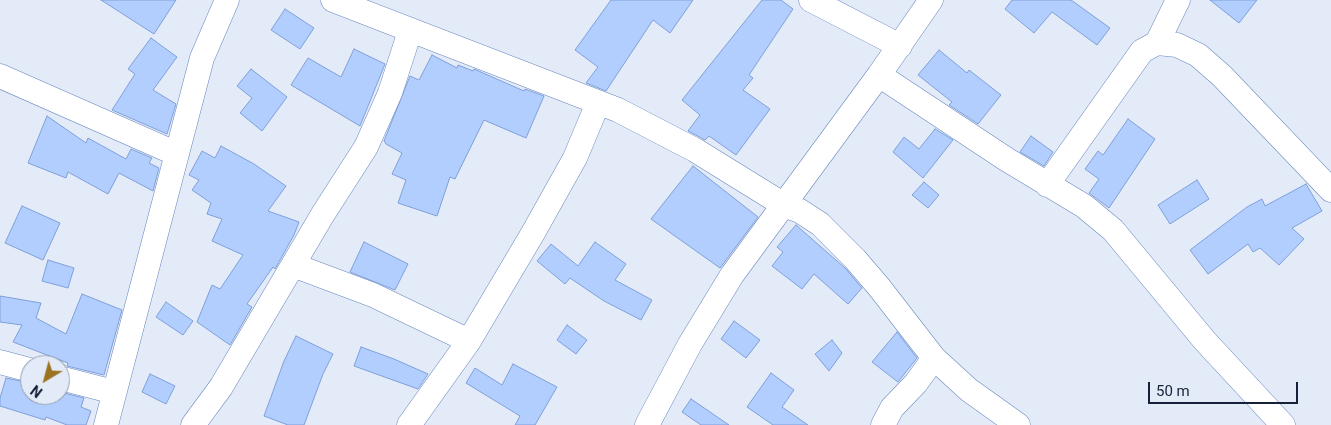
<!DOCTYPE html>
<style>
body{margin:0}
#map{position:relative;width:1331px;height:425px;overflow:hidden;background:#e4ebf8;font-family:Roboto,sans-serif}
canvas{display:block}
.north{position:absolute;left:20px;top:355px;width:50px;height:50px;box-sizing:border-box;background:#e4ebf8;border:1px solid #919aab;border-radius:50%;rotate:217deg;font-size:14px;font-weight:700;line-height:20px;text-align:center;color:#142138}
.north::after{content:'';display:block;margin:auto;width:18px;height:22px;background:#9c7421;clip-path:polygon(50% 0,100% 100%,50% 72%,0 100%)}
.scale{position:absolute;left:1148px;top:382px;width:150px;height:22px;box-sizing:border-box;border:2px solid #142138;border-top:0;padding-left:6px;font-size:15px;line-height:18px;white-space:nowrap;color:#142138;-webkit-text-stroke:4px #e4ebf8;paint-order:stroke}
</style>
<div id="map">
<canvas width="1331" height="425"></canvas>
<div class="north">N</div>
<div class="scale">50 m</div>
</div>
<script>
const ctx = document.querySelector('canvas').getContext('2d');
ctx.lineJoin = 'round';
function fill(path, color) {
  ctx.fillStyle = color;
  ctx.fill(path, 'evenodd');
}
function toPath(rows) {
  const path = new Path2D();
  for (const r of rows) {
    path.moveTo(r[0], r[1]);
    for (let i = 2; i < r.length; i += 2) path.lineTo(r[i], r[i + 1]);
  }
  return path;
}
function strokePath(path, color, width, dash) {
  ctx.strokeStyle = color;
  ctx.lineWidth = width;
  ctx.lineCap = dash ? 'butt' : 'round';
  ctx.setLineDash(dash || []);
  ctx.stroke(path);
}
const building = toPath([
 [101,0,176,0,154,34,101,0],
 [611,0,693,0,670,33,653,20,606,91,586,83,598,67,575,50,611,0],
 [762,0,781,0,793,9,749,75,753,78,743,90,770,109,736,155,709,136,705,140,688,131,700,115,682,100,762,0],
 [1012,0,1071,0,1110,28,1097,45,1052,12,1034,33,1005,9,1012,0],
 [1210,0,1257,0,1239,23,1210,0],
 [285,9,314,28,300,49,271,30,285,9],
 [151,38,177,57,153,90,176,104,167,134,112,110,135,74,128,69,151,38],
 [354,49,385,64,360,126,291,85,308,58,341,77,354,49],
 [939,50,967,73,969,70,1001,95,978,124,949,105,952,102,918,75,939,50],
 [432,55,457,68,458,65,473,71,474,69,524,91,525,89,544,96,526,138,484,120,455,179,450,177,437,216,398,203,406,180,392,174,402,153,386,144,384,141,410,76,419,80,432,55],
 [251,69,287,97,262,131,240,113,252,98,237,86,251,69],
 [47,116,86,143,88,138,126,159,131,149,152,158,149,163,159,168,153,191,119,173,108,194,68,172,66,178,28,163,47,116],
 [1128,119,1155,139,1109,208,1089,193,1099,179,1085,169,1098,151,1103,155,1128,119],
 [935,129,953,140,923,178,893,152,904,137,919,149,935,129],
 [1031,136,1053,152,1044,166,1020,152,1031,136],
 [221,146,254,164,286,186,268,211,299,222,294,235,275,269,273,267,247,304,252,307,230,345,197,322,212,285,220,289,243,255,212,241,222,219,207,214,211,203,192,190,199,180,189,175,202,151,215,158,221,146],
 [693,166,758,217,720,268,651,219,693,166],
 [1197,180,1209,199,1170,224,1158,205,1197,180],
 [924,182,939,195,928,208,912,195,924,182],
 [1306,184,1322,211,1292,228,1304,239,1279,265,1260,248,1253,252,1248,244,1208,274,1190,250,1247,207,1262,199,1265,206,1306,184],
 [22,206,60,223,43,260,5,243,22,206],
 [796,225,845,268,862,288,848,304,814,274,802,289,772,266,783,252,777,247,796,225],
 [364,242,408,264,395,290,350,272,364,242],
 [595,242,626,264,615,280,652,300,641,320,604,301,570,278,565,284,537,261,551,244,578,266,595,242],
 [48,260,74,268,68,288,42,281,48,260],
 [82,294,122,310,104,375,67,366,68,363,13,342,22,325,0,322,0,296,41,303,36,318,66,334,82,294],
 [166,302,193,321,183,335,156,317,166,302],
 [734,321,760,340,746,358,721,339,734,321],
 [567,325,587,340,576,354,557,340,567,325],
 [897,332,917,358,898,382,872,362,897,332],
 [296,336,333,354,323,374,304,425,288,425,264,416,284,361,296,336],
 [832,340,842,353,829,371,815,354,832,340],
 [361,347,394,359,428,374,418,389,354,366,361,347],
 [513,364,557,387,535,425,515,425,520,416,466,383,475,368,502,385,513,364],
 [771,373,794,390,782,407,808,425,773,425,747,407,771,373],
 [150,374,175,386,166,404,142,392,150,374],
 [6,378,30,383,30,395,60,395,60,392,84,398,81,407,91,411,86,425,67,425,46,417,45,420,0,406,0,398,6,378],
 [691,399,729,425,701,425,682,412,691,399]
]);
fill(building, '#b2ceff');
strokePath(building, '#7e9fd9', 1);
const minor = toPath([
 [333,0,618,110,695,150,784,205,800,211,820,224,855,259,879,287,934,358,969,390,1018,425],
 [811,0,900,46],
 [1157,43,1178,0],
 [879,75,1006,159,1084,206,1113,230,1205,341,1283,425],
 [0,76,177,154],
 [1047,185,1142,51,1157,43,1177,45,1198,55,1222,76,1331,190],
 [293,265,373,295,469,341],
 [0,362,30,370],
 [60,378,114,392],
 [106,425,202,58,227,0],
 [193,425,221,387,323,214,366,147,390,93,410,31],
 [409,425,469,341,533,233,575,158,598,103],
 [647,425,690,344,732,275,879,75,931,0],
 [883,425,892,408,916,383,934,358]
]);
strokePath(minor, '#6686bf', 25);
strokePath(minor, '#fff', 24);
</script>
